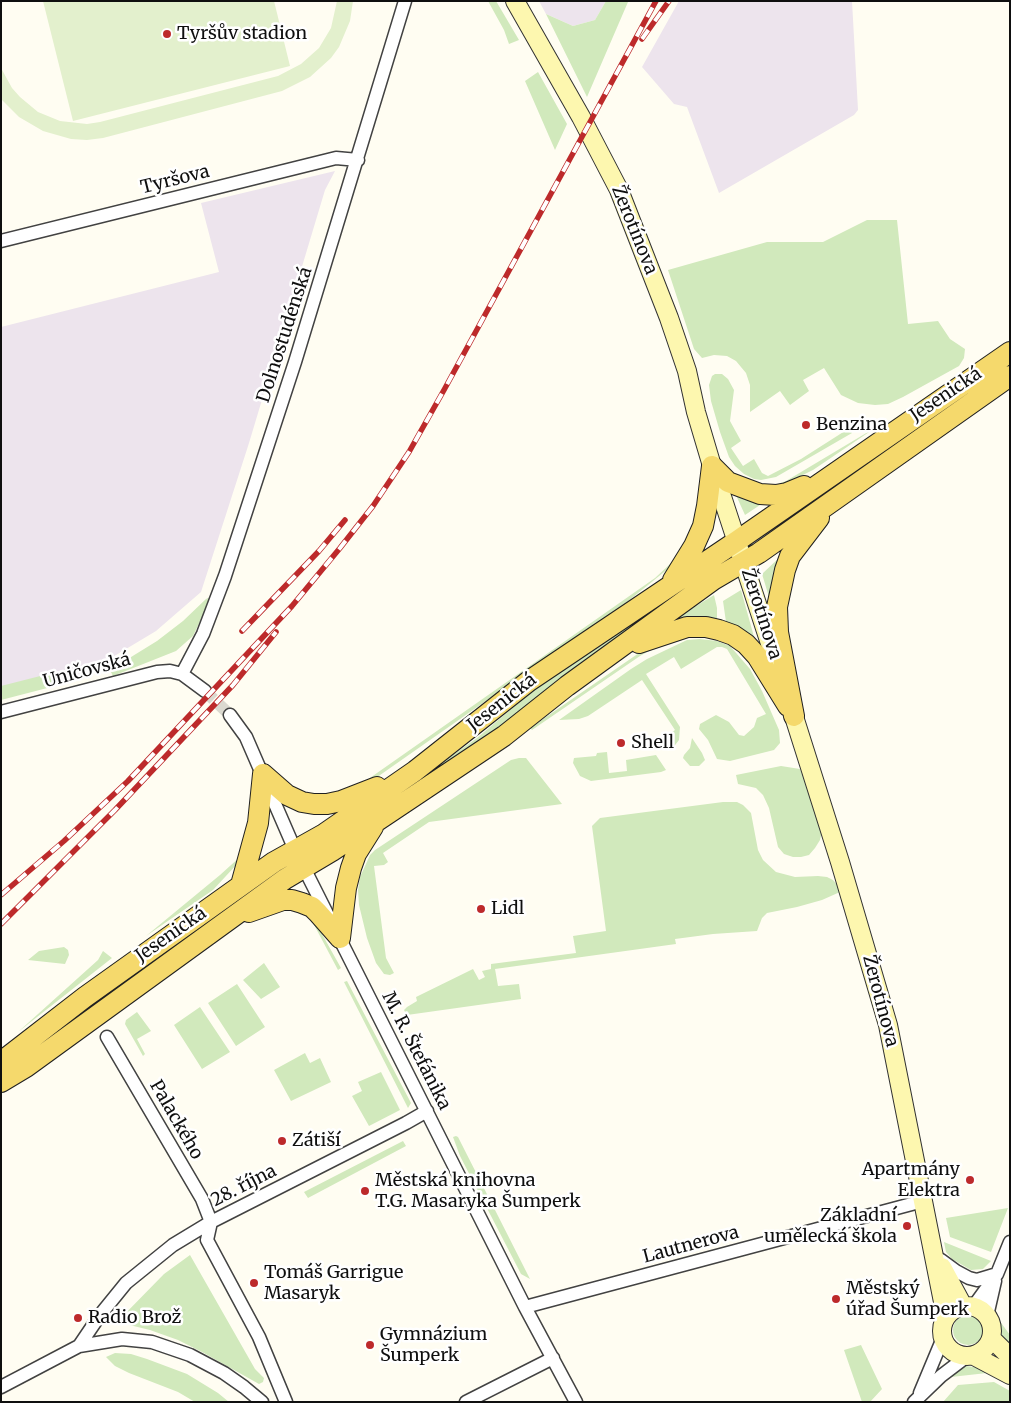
<!DOCTYPE html>
<meta charset="utf-8">
<style>
body{margin:0}
#map{position:relative;width:1011px;height:1403px;overflow:hidden;background:#fffdf2;font-family:Merriweather,serif}
canvas{display:block}
.frame{position:absolute;inset:0;border:2px solid #0f0f0f;pointer-events:none}
</style>
<div id="map">
<canvas width="1011" height="1403"></canvas>
<div class="frame"></div>
</div>
<script>
const ctx = document.querySelector('canvas').getContext('2d');
ctx.lineJoin = 'round';
function fill(path, color) {
  ctx.fillStyle = color;
  ctx.fill(path, 'evenodd');
}
function toPath(rows) {
  const path = new Path2D();
  for (const r of rows) {
    if (r.length === 3) {
      path.moveTo(r[0] + r[2], r[1]);
      path.arc(r[0], r[1], r[2], 0, 2 * Math.PI);
      continue;
    }
    path.moveTo(r[0], r[1]);
    for (let i = 2; i < r.length; i += 2) path.lineTo(r[i], r[i + 1]);
  }
  return path;
}
function strokePath(path, color, width, dash) {
  ctx.strokeStyle = color;
  ctx.lineWidth = width;
  ctx.lineCap = dash ? 'butt' : 'round';
  ctx.setLineDash(dash || []);
  ctx.stroke(path);
}
function label(font, color, halo, rows, align = 'center') {
  ctx.font = font + ' Merriweather,serif';
  ctx.lineWidth = 5;
  ctx.setLineDash([]);
  ctx.textBaseline = 'middle';
  ctx.strokeStyle = halo;
  ctx.fillStyle = color;
  for (const [text, x, y, turn = 0] of rows) {
    ctx.save();
    ctx.translate(x, y);
    ctx.rotate((+turn || 0) * Math.PI / 180);
    ctx.textAlign = isNaN(turn) ? turn : align;
    if (halo) ctx.strokeText(text, 0, 0);
    ctx.fillText(text, 0, 0);
    ctx.restore();
  }
}
fill(toPath([
 [539,1,606,1,595,20,573,26,546,14],
 [679,1,852,1,858,110,854,115,719,193,687,107,674,104,642,67],
 [335,171,325,190,249,443,201,592,156,631,91,670,65,680,1,696,1,327,219,272,201,203]
]), '#ede4ed');
fill(toPath([
 [488,1,496,1,519,40,509,44,504,30],
 [606,1,628,2,587,97,546,14,573,26,595,20],
 [538,72,567,124,555,150,525,81],
 [867,220,897,220,908,324,938,321,950,339,965,349,964,358,959,366,903,397,888,404,875,405,858,403,841,395,824,368,803,380,809,391,790,405,780,391,750,412,750,385,746,373,736,361,727,356,714,355,702,358,694,349,668,270,767,242,823,242],
 [715,374,722,374,728,379,734,390,730,421,741,441,731,448,743,466,754,459,762,473,768,476,801,459,848,429,852,433,776,477,761,480,754,479,744,474,735,466,729,457,720,432,711,401,709,385,712,376],
 [878,426,813,470,776,488,775,485,786,481],
 [735,493,760,500,760,505,745,515],
 [683,552,669,568,627,602,373,780,367,780,655,578],
 [782,555,772,607,762,574],
 [704,570,707,576,556,681,498,729,368,821,410,785,477,738,541,684],
 [741,590,756,644,743,632,726,622,723,601],
 [714,595,717,608,717,621,668,623],
 [212,596,193,636,176,651,113,676,110,670,157,641,183,621,206,599],
 [686,635,658,646,640,656,532,730,530,728,639,653,657,644],
 [700,639,717,641,730,646,750,669,762,691,779,730,780,743,774,750,730,761,717,759,708,740,699,729,700,724,716,715,729,722,739,735,744,736,754,727,757,718,766,714,727,649,722,647,717,647,681,669,674,657,646,674,680,727,679,740,672,749,665,737,675,730,642,680,588,716,579,719,559,720,631,669,647,659,687,640],
 [52,673,55,686,1,700,1,686],
 [692,738,702,753,705,760,699,766,690,766,683,758,684,755,690,748],
 [607,752,609,773,627,771,626,760,656,755,666,770,661,772,591,781,580,776,573,763,574,758,596,756,597,753],
 [519,758,526,758,562,804,429,822,383,853,388,862,384,865,374,866,386,958,394,973,390,975,384,974,376,963,367,938,359,905,358,890,360,877,370,855,375,850,511,760],
 [781,766,800,769,823,827,820,840,815,848,809,855,801,857,793,857,784,854,778,847,769,808,763,795,756,788,738,784,736,775],
 [723,802,737,802,743,805,751,813,758,850,763,860,776,872,795,877,818,876,827,877,833,880,841,889,840,892,822,900,797,907,767,913,762,918,757,931,713,934,675,939,676,944,495,969,498,986,519,984,521,999,407,1015,405,1012,404,1010,407,1007,417,1001,416,997,473,969,479,980,485,977,482,971,491,969,491,964,576,953,573,936,606,931,592,826,600,818],
 [241,856,238,863,213,890,146,936,220,875],
 [311,919,318,927,341,968,338,970],
 [64,947,68,950,69,955,65,964,28,960,39,951],
 [103,951,112,958,18,1032,98,960],
 [264,963,280,987,261,999,243,980],
 [347,981,411,1103,408,1108,344,982],
 [237,984,265,1027,236,1046,208,1003],
 [200,1007,230,1052,202,1069,174,1025],
 [137,1012,151,1031,137,1039,145,1054,143,1056,125,1024,126,1020],
 [305,1053,310,1063,320,1058,331,1082,291,1101,274,1070],
 [381,1072,400,1110,369,1126,352,1096,362,1091,358,1082],
 [456,1136,458,1137,530,1279,521,1274,460,1156,453,1137],
 [403,1141,406,1146,308,1198,304,1192],
 [1008,1208,991,1252,950,1237,946,1218],
 [944,1242,991,1261,983,1269,971,1270,952,1259,946,1252],
 [190,1255,255,1369,264,1378,263,1382,259,1384,202,1352,178,1340,150,1330,117,1322,164,1274],
 [968,1330,15],
 [996,1316,1010,1335,1010,1349,1000,1339,997,1329],
 [861,1345,882,1389,870,1402,862,1402,844,1350],
 [115,1353,131,1354,147,1359,187,1374,218,1393,229,1402,195,1402,178,1392,129,1373,115,1366,106,1357],
 [966,1366,982,1368,987,1373,951,1377,956,1372],
 [994,1382,1010,1391,1010,1402,943,1402,958,1385]
]), '#d1e9bc');
fill(toPath([
 [43,1,274,1,290,66,73,121],
 [337,1,353,1,350,21,339,47,331,58,310,77,282,91,103,138,87,140,71,139,43,131,19,117,1,99,1,68,12,88,20,97,38,112,60,121,87,124,100,122,278,76,301,64,319,48,331,28]
]), '#e3f0cd');
strokePath(toPath([
 [205,691,230,715]
]), '#dbd9d0', 12, [12, 6]);
const street = toPath([
 [1,241,336,158,358,160],
 [182,674,203,634,225,576,295,362,405,1],
 [1,712,157,672,170,671,182,674,205,691],
 [230,715,246,737,295,850,525,1307,576,1402],
 [107,1037,202,1199,211,1222],
 [211,1222,207,1240,259,1337,286,1402],
 [941,1260,956,1271,969,1278,977,1280,997,1274],
 [525,1307,923,1201],
 [973,1307,997,1274,1010,1242],
 [987,1316,995,1281],
 [79,1346,100,1315,126,1283,173,1245,211,1222,406,1123,427,1111],
 [1,1387,79,1346,122,1339,152,1342,190,1355,224,1373,244,1387,262,1402],
 [920,1393,943,1338],
 [466,1402,553,1358],
 [914,1402,941,1376,966,1357]
]);
const secondary = toPath([
 [515,1,581,117,619,190,669,318,687,371,696,412,712,466,777,665],
 [790,704,840,862,888,1025,946,1317],
 [942,1267,963,1306],
 [967,1331,25],
 [991,1338,1010,1357],
 [974,1356,1010,1375]
]);
const primary = toPath([
 [712,466,728,482,760,494,776,495,787,493,804,486],
 [673,580,694,546,703,526,707,506,712,466],
 [639,643,687,627,706,627,719,630,733,635,746,644,757,656,788,706],
 [794,716,778,632,777,607,785,570,790,556,819,518],
 [263,774,287,795,302,802,314,804,327,804,341,801,377,787],
 [241,885,258,823,263,774],
 [249,912,283,900,292,900,302,903,312,907,318,913,340,938],
 [340,938,346,888,351,868,356,854,373,827],
 [1,1062,85,997,274,862,324,834,415,771,529,681,737,541,1010,352],
 [1,1082,26,1067,285,879,332,851,504,736,567,686,713,580,759,553,1010,376]
]);
strokePath(street, '#424242', 15);
strokePath(secondary, '#313131', 20);
strokePath(primary, '#202020', 22);
strokePath(street, '#fff', 12);
strokePath(secondary, '#fdf7af', 18);
strokePath(primary, '#f5d96c', 20);
const rail = toPath([
 [642,39,669,1],
 [242,631,319,551,345,520],
 [1,895,64,841,128,781,292,606,340,548,373,506,409,452,444,390,656,1],
 [1,924,115,810,233,685,276,632]
]);
strokePath(rail, '#bd2a2b', 5.5);
strokePath(rail, '#fff', 4, [11]);
for (const [x, y, r, color] of [
 [167,34,5,"#bd2a2b"],
 [806,425,5,"#bd2a2b"],
 [621,743,5,"#bd2a2b"],
 [481,909,5,"#bd2a2b"],
 [282,1141,5,"#bd2a2b"],
 [970,1180,5,"#bd2a2b"],
 [365,1191,5,"#bd2a2b"],
 [907,1226,5,"#bd2a2b"],
 [254,1283,5,"#bd2a2b"],
 [836,1299,5,"#bd2a2b"],
 [78,1318,5,"#bd2a2b"],
 [370,1345,5,"#bd2a2b"]
]) {
  const dot = new Path2D();
  dot.arc(x, y, r, 0, 2 * Math.PI);
  ctx.fillStyle = color;
  ctx.fill(dot);
  strokePath(dot, '#fff', 2);
}
label('18px', '#0f0f0f', '#fff', [
 ["Tyršův stadion",177,34],
 ["Benzina",816,425],
 ["Shell",631,743],
 ["Lidl",491,909],
 ["Zátiší",292,1141],
 ["Apartmány",960,1170,"right"],
 ["Elektra",960,1191,"right"],
 ["Městská knihovna",375,1181],
 ["T.G. Masaryka Šumperk",375,1202],
 ["Základní",897,1216,"right"],
 ["umělecká škola",897,1237,"right"],
 ["Tomáš Garrigue",264,1273],
 ["Masaryk",264,1294],
 ["Městský",846,1289],
 ["úřad Šumperk",846,1310],
 ["Radio Brož",88,1318],
 ["Gymnázium",380,1335],
 ["Šumperk",380,1356]
], 'left');
label('18px', '#0f0f0f', '#fff', [
 ["Tyršova",175,180,-14],
 ["Žerotínova",634,230,68],
 ["Dolnostudénská",285,335,-72],
 ["Jesenická",946,395,-34],
 ["Žerotínova",761,614,72],
 ["Uničovská",87,671,-15],
 ["Jesenická",502,703,-38],
 ["Jesenická",171,935,-35],
 ["Žerotínova",880,1001,75],
 ["M. R. Štefánika",416,1051,63],
 ["Palackého",176,1120,60],
 ["28. října",244,1186,-27],
 ["Lautnerova",691,1245,-15]
]);
</script>
